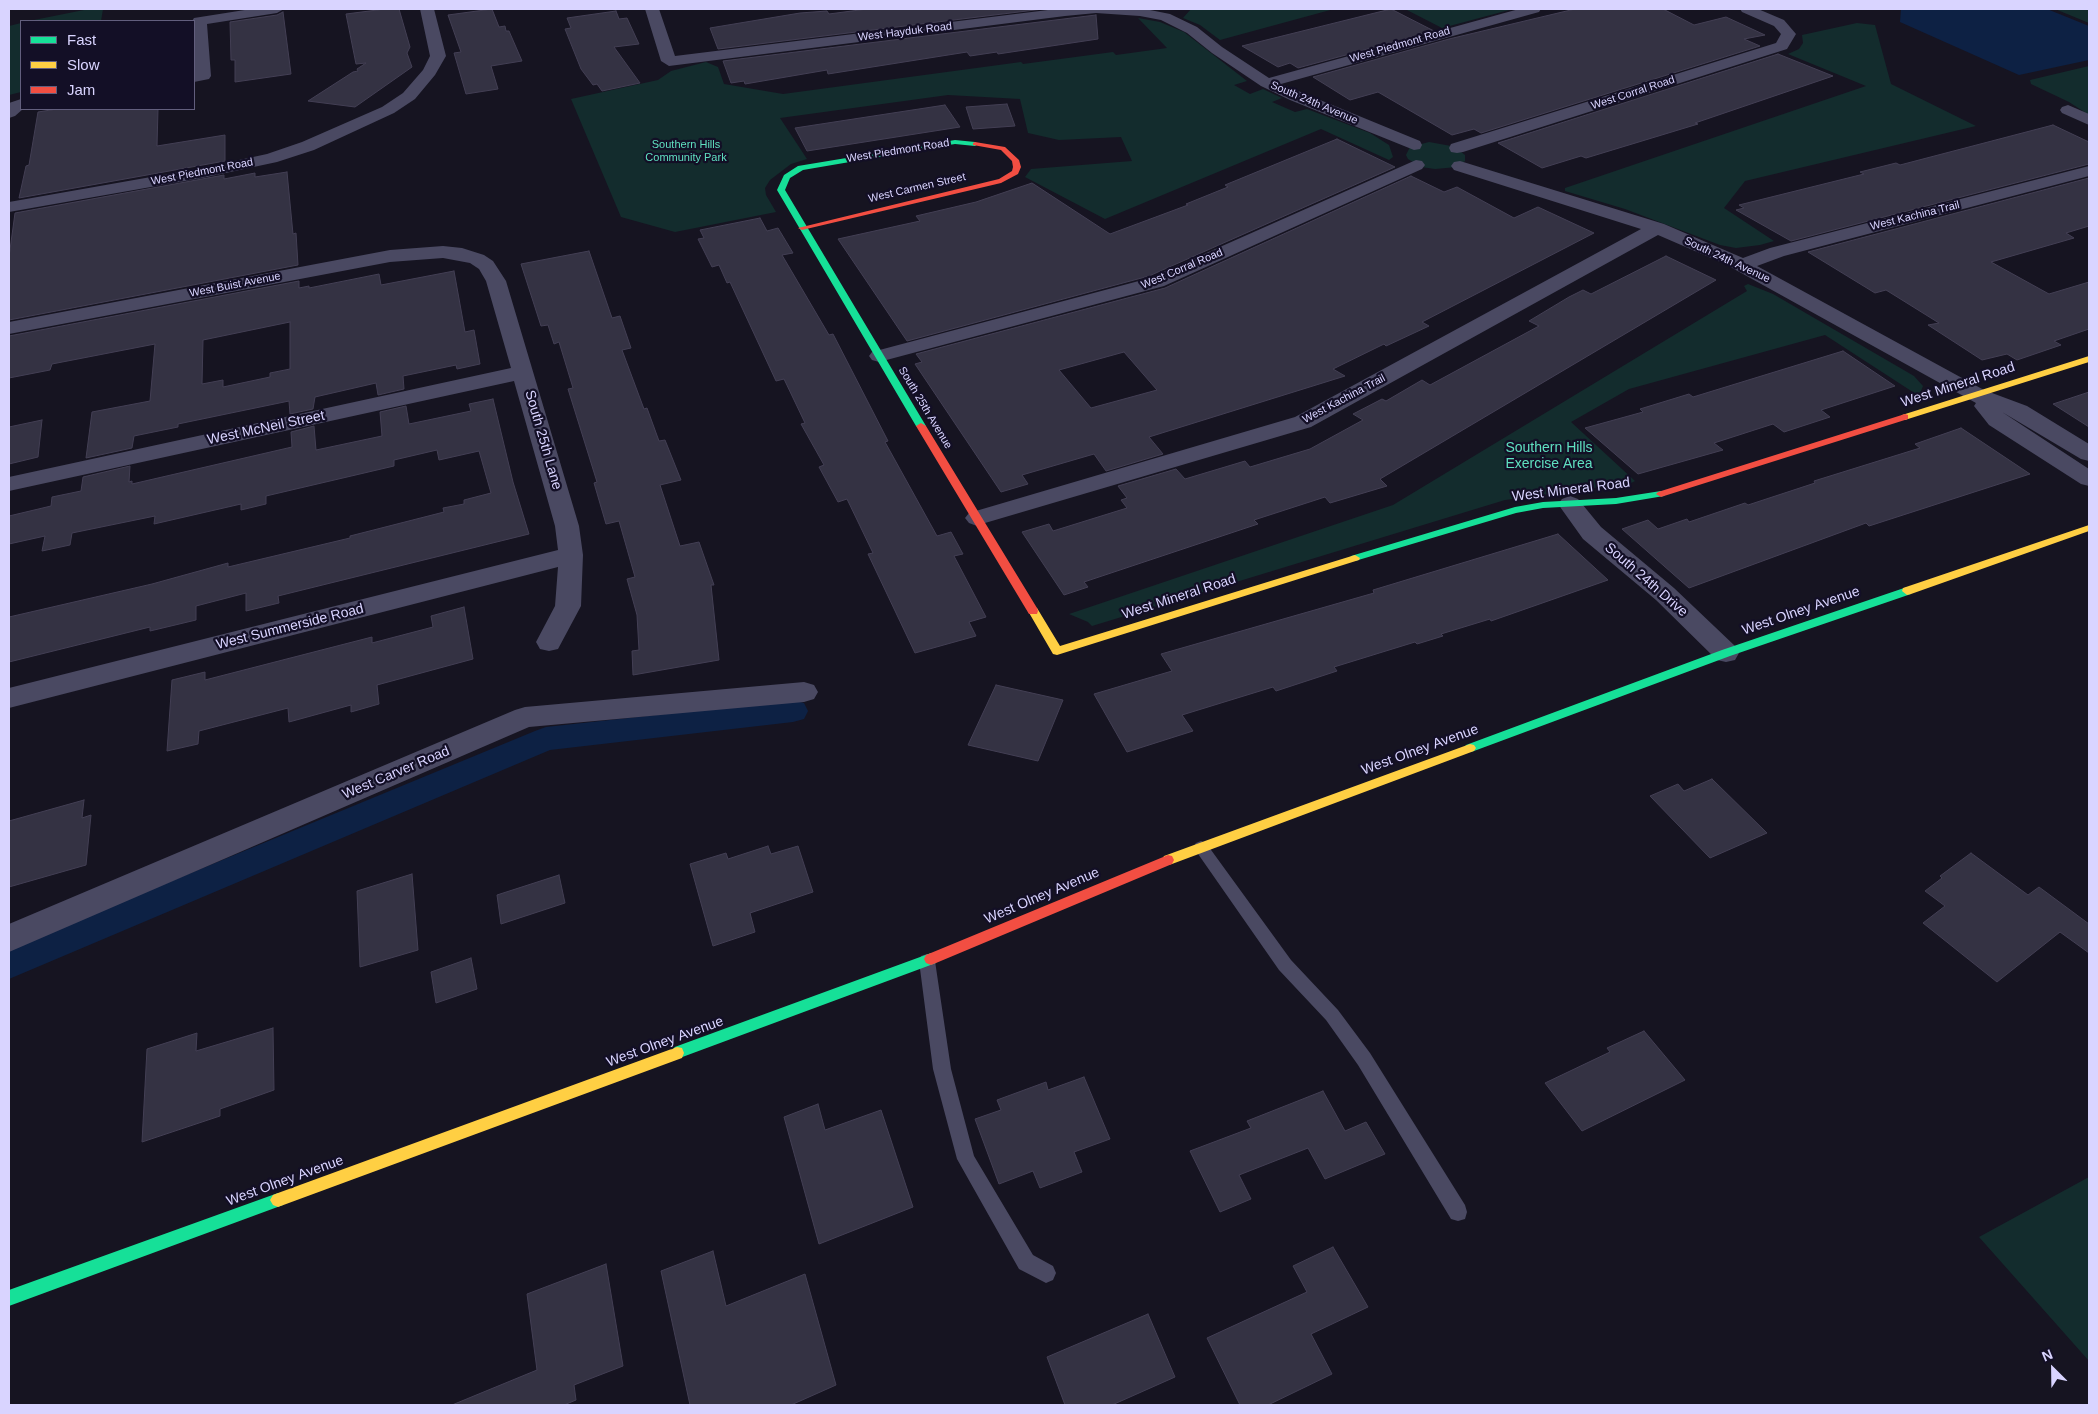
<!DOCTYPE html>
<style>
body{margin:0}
#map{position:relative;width:2098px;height:1414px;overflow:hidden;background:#161421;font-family:Helvetica,sans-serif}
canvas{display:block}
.frame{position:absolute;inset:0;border:10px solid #d9d4ff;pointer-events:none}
.legend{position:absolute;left:20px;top:20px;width:175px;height:90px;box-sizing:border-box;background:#130f26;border:1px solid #625e7d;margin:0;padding:6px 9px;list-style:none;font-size:15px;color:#d9d4ff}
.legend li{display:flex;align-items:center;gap:10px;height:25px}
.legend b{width:25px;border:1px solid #625e7d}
.north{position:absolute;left:2028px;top:1344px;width:50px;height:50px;-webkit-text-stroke:4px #130f26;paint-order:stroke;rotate:337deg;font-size:14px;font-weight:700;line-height:20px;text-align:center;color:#d9d4ff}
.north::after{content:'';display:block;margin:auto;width:18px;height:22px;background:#d9d4ff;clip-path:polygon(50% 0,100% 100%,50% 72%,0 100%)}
</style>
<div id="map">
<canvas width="2098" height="1414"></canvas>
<div class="frame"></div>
<ul class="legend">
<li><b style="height:6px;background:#16e098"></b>Fast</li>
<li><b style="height:6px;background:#ffcf43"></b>Slow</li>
<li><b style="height:6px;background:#f24e42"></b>Jam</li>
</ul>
<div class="north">N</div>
</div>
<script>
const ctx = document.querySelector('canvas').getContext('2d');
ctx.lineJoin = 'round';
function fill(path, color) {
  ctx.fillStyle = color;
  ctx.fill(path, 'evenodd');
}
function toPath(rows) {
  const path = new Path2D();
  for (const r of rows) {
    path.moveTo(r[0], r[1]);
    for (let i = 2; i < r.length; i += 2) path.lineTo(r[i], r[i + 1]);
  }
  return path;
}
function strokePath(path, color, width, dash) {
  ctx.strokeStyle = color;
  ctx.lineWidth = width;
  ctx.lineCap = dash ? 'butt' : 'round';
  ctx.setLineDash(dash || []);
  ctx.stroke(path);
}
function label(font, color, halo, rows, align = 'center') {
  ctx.font = font + ' Helvetica,sans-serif';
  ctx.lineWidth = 4.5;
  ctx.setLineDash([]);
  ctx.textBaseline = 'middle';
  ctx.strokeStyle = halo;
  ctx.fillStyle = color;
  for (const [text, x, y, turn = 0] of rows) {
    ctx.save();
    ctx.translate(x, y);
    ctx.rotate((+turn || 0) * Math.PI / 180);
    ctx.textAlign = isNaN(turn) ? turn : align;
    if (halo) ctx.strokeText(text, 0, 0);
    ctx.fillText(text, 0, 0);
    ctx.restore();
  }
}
fill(toPath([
 [89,9,103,9,101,21,29,21],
 [1191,9,1334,9,1220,40,1200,25,1183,18],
 [1405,9,1513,9,1442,28],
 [2055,9,2089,9,2089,23],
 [1138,18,1160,22,1184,32,1247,81,1234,85,1250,94,1263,89,1282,98,1272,102,1295,112,1307,109,1370,133,1389,145,1393,157,1389,160,1321,129,1105,219,1025,177,1031,169,1132,161,1121,137,1059,140,1028,133,1020,99,948,95,780,118,807,159,791,164,770,180,765,188,766,195,776,212,675,232,621,217,571,99,658,80,671,71,706,62,718,67,724,84,783,94,1021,62,1023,64,1113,52,1116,55,1167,48],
 [21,23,21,92,9,95,9,26],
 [1857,23,1875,25,1891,84,1976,126,1745,181,1724,208,1774,241,1760,245,1736,248,1720,245,1625,209,1565,191,1565,188,1866,86,1788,54,1799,49,1803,43,1802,35],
 [2089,66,2089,115,2069,102,2031,84,2030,80],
 [1429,142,1451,146,1460,151,1465,155,1465,161,1457,167,1435,169,1421,167,1408,159,1406,155,1410,147],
 [1748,284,1773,294,1914,376,1923,386,1919,396,1825,335,1629,389,1571,422,1635,481,1631,483,1505,500,1092,626,1088,622,1069,614,1393,505,1747,291,1744,286],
 [2089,1177,2089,1361,1979,1237]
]), '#132c2d');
fill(toPath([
 [1901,9,2047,9,2089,26,2089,60,2019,75,1900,22]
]), '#0d2144');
fill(toPath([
 [793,700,804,703,808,711,804,719,793,722,550,750,9,979,9,948,535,731,546,727,793,700]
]), '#0d2144');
const building = toPath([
 [385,9,399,9,410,47,407,53,412,67,355,107,308,101,353,72,358,71,357,69,366,63,356,64,346,14,385,9],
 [492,9,499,27,505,26,506,31,509,31,522,61,491,66,498,89,466,94,454,53,461,52,448,15,492,9],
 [867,9,1043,9,718,49,710,28,800,13,827,11,829,14,867,9],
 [1391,9,1434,31,1298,68,1290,63,1278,67,1242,46,1391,9],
 [1575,9,1663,9,1694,25,1726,17,1765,35,1744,39,1760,46,1481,133,1474,129,1452,135,1378,92,1350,100,1313,77,1449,39,1575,9],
 [616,11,619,19,627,18,639,44,614,47,640,83,602,91,597,84,593,85,581,69,565,29,571,28,567,18,616,11],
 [283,12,291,74,235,82,235,60,231,60,230,22,277,15,283,12],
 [1096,15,1098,39,998,54,997,52,970,56,967,52,828,74,827,70,745,84,744,81,731,83,723,61,1096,15],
 [1778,54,1833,76,1695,123,1698,124,1586,158,1581,156,1542,168,1498,143,1778,54],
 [1007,104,1015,126,973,129,966,107,1007,104],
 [945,105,960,127,807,151,795,128,945,105],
 [57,109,158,109,157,146,225,135,225,161,19,198,26,166,29,165,38,112,57,109],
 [2053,125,2089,142,2089,164,1791,241,1736,210,1744,208,1739,205,1864,174,1860,172,1896,163,1900,165,2053,125],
 [1337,139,1395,167,1149,276,907,341,838,239,920,221,916,216,976,202,1032,183,1110,234,1188,205,1186,204,1228,187,1225,185,1337,139],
 [287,172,293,234,296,233,298,265,9,320,9,257,15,213,224,175,224,179,255,173,255,177,287,172],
 [1411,176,1444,192,1457,187,1514,218,1538,207,1594,233,1422,322,1429,326,1386,346,1384,344,1333,369,1345,376,1149,437,1163,454,1106,471,1094,454,1022,475,1028,484,1001,492,915,364,922,362,916,354,1165,288,1411,176],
 [1124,352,1157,390,1091,408,1059,370,1124,352],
 [2089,178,2089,226,2066,233,2074,238,1991,262,2049,294,2089,282,2089,329,2054,341,2061,345,2017,360,2007,354,1982,360,1928,325,1939,323,1886,290,1875,293,1808,252,2089,178],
 [760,218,767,231,778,228,793,253,782,255,829,335,833,334,888,441,885,442,937,536,951,532,963,554,954,556,986,617,969,622,976,636,915,653,868,554,873,553,847,499,838,502,819,467,824,465,801,424,805,423,784,379,776,381,730,282,727,283,719,265,712,267,698,239,704,238,700,230,760,218],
 [589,251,612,318,620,316,631,348,622,350,644,409,647,408,659,441,665,440,681,480,660,485,680,546,699,542,714,585,711,585,719,660,633,675,632,651,639,650,637,615,627,579,635,577,619,521,606,524,594,483,597,482,568,389,573,388,559,342,554,344,548,325,541,326,521,264,589,251],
 [1666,256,1716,280,1380,479,1387,486,1330,503,1325,497,1254,520,1258,524,1084,582,1088,587,1064,595,1022,532,1049,524,1053,531,1127,508,1121,500,1127,498,1118,486,1176,469,1185,479,1245,461,1250,467,1310,449,1363,420,1353,414,1382,399,1386,401,1422,380,1430,385,1539,326,1529,321,1569,297,1583,290,1591,294,1666,256],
 [454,271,465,332,474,330,480,364,457,369,456,365,403,376,404,389,378,395,376,383,315,397,313,409,290,414,289,401,178,424,178,427,134,436,132,448,86,458,92,412,150,401,155,344,52,364,50,370,9,378,9,336,299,281,299,288,309,286,309,288,379,274,381,285,454,271],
 [290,322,290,369,270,373,270,377,223,387,223,380,202,384,203,340,290,322],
 [1843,351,1895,386,1821,410,1830,417,1784,432,1773,424,1714,443,1723,450,1638,474,1585,428,1643,412,1640,409,1689,394,1693,397,1843,351],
 [2089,392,2089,427,2053,404,2089,392],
 [493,399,513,482,529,534,278,596,279,603,246,611,246,593,196,606,196,620,150,631,150,627,9,662,9,617,152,584,228,563,228,567,350,538,350,536,444,512,443,508,464,504,464,500,491,493,479,451,439,460,437,450,394,460,394,466,266,496,266,504,241,510,241,504,154,524,155,516,72,533,70,545,42,551,45,536,9,544,9,516,51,506,52,497,81,491,83,477,130,466,129,482,132,481,132,484,292,447,291,432,314,426,316,450,382,436,380,412,406,406,409,424,471,411,469,404,493,399],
 [42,420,38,457,9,464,9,427,42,420],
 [1961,428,2030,474,1869,526,1866,523,1689,588,1622,529,1648,520,1658,529,1687,519,1689,522,1745,503,1748,505,1815,483,1814,481,1920,448,1915,444,1961,428],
 [1558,534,1608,580,1491,621,1490,619,1441,634,1443,636,1417,644,1415,642,1334,667,1337,671,1276,691,1273,687,1182,715,1193,731,1127,752,1094,694,1172,671,1161,654,1374,593,1373,590,1558,534],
 [464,607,473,659,377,685,379,704,351,712,351,705,289,722,288,708,199,731,198,744,167,751,172,680,205,672,205,680,372,637,372,643,433,627,431,616,464,607],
 [996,685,1063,700,1038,761,968,745,996,685],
 [1712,779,1767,833,1710,858,1650,796,1678,784,1684,791,1712,779],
 [84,800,82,818,91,815,86,865,9,887,9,821,84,800],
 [768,846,771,854,798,846,813,892,750,913,755,932,713,946,690,864,726,853,728,859,768,846],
 [1971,853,2028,895,2039,887,2089,924,2089,953,2060,932,1997,982,1923,923,1945,906,1925,891,1942,878,1940,876,1971,853],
 [412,874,418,950,360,967,357,891,412,874],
 [559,875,565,903,501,924,497,895,559,875],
 [471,958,477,989,436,1003,431,972,471,958],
 [273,1028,274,1090,220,1109,220,1116,142,1142,147,1049,197,1033,196,1051,273,1028],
 [1644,1031,1685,1080,1582,1131,1545,1083,1610,1052,1607,1048,1644,1031],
 [1084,1077,1110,1139,1074,1152,1082,1172,1040,1188,1033,1171,999,1184,975,1119,1001,1110,997,1100,1046,1082,1048,1090,1084,1077],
 [1323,1091,1345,1131,1366,1122,1385,1154,1325,1179,1308,1148,1239,1175,1251,1199,1220,1212,1190,1151,1251,1128,1247,1121,1323,1091],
 [818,1104,825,1130,881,1110,913,1207,819,1244,784,1117,818,1104],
 [1333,1247,1368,1307,1311,1334,1332,1374,1268,1405,1240,1405,1207,1338,1307,1292,1293,1266,1333,1247],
 [713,1251,726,1306,805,1274,836,1385,791,1405,690,1405,661,1271,713,1251],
 [606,1264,623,1366,574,1385,576,1400,564,1405,452,1405,537,1370,527,1294,606,1264],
 [1148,1314,1175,1377,1112,1405,1065,1405,1047,1357,1148,1314]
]);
fill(building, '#343243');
strokePath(building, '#433f54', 1);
fill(toPath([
 [1201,841,1206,843,1291,960,1338,1010,1370,1053,1465,1205,1467,1212,1465,1219,1458,1221,1451,1219,1358,1065,1326,1020,1279,970,1196,851,1193,847,1196,843,1201,841],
 [927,954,933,956,935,961,951,1069,974,1156,1033,1255,1053,1266,1056,1273,1053,1280,1046,1283,1019,1269,957,1159,933,1069,919,961,921,956,927,954]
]), '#4a4962');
fill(toPath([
 [251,9,284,9,277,13,207,24,211,76,209,79,194,82,194,21,192,21,194,18,251,9],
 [420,9,434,9,446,56,435,75,415,99,394,113,314,150,277,162,202,178,9,212,9,202,202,168,267,154,302,142,382,107,403,93,423,70,430,56,420,9],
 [645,9,659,9,675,56,1056,9,1145,9,1170,14,1197,27,1222,47,1269,78,1519,9,1541,9,1539,12,1281,84,1420,141,1422,145,1420,149,1414,150,1290,100,1261,86,1212,53,1187,33,1161,20,1140,16,1096,13,1065,16,669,66,661,61,645,9],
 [1740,9,1758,9,1784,20,1796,34,1787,49,1463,152,1457,153,1451,152,1449,148,1451,144,1776,43,1781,34,1774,26,1742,12,1740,9],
 [21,99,21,109,23,109,15,116,9,118,9,103,21,99],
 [2068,105,2089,114,2089,125,2062,113,2060,110,2062,107,2068,105],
 [1416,160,1422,161,1425,165,1422,169,1164,286,879,362,872,360,869,356,872,352,1150,278,1416,160],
 [1460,161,1664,224,1743,258,1770,248,2089,166,2089,176,1784,256,1757,266,1984,390,2027,406,2089,444,2089,461,2081,459,2002,412,2089,469,2089,486,2081,484,1989,425,1974,406,1976,403,1725,264,1658,235,1311,427,985,523,977,526,969,523,965,518,969,513,1295,417,1641,229,1454,170,1451,166,1454,162,1460,161],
 [443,246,462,248,484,255,493,261,506,281,579,526,583,555,581,606,558,649,549,651,540,649,536,642,555,606,558,567,9,708,9,688,558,550,555,526,514,381,9,491,9,477,511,368,486,281,479,269,470,263,443,258,390,262,9,334,9,322,390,250,443,246],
 [1570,496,1578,499,1601,527,1674,588,1735,646,1739,653,1735,660,1726,662,1717,660,1656,600,1583,539,1558,504,1562,499,1570,496],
 [804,682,814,685,818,692,814,699,804,702,529,727,9,952,9,924,515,710,525,707,804,682]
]), '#4a4962');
fill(toPath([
 [955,140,975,142,978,144,975,146,955,144,803,170,790,178,785,190,926,426,921,429,916,426,777,190,784,175,798,166,955,140],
 [1661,491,1666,494,1664,496,1616,504,1543,508,1516,513,1355,561,1350,558,1351,556,1515,507,1543,502,1616,498,1661,491],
 [1907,587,1912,591,1911,594,1730,656,1474,751,1470,752,1466,751,1464,748,1466,745,1722,650,1907,587],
 [931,953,936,955,938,959,936,963,677,1059,672,1058,670,1053,672,1048,931,953],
 [278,1193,283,1195,286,1200,283,1205,9,1306,9,1290,278,1193]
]), '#16e098');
fill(toPath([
 [2089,356,2089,362,1908,419,1905,420,1900,417,1902,415,2089,356],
 [2089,525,2089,531,1911,594,1907,595,1902,591,1903,588,2089,525],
 [1355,555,1360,558,1359,560,1057,655,1053,654,1028,611,1033,607,1037,608,1060,646,1355,555],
 [1470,744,1474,745,1476,748,1474,751,1172,864,1168,865,1164,864,1162,860,1164,856,1470,744],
 [677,1047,682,1048,684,1053,682,1058,278,1207,273,1205,270,1200,273,1195,278,1193,677,1047]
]), '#ffcf43');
fill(toPath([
 [975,142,1005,147,1019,160,1021,167,1018,174,1001,183,802,230,798,228,999,179,1012,171,1013,167,1012,161,1001,150,973,145,973,143,975,142],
 [1905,414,1908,415,1908,419,1664,496,1661,497,1656,494,1658,492,1905,414],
 [921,423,926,426,1037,608,1038,611,1037,614,1029,614,916,426,921,423],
 [1168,855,1172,856,1174,860,1172,864,936,963,931,965,926,963,924,959,926,955,1168,855]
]), '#f24e42');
label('11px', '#d9d4ff', '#130f26', [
 ["West Hayduk Road",905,32,-7],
 ["West Piedmont Road",1400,45,-16],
 ["West Corral Road",1633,93,-18],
 ["South 24th Avenue",1314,103,23],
 ["West Piedmont Road",898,151,-9],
 ["West Piedmont Road",202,172,-11],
 ["West Carmen Street",917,188,-13],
 ["West Kachina Trail",1915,216,-14],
 ["South 24th Avenue",1727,260,25],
 ["West Corral Road",1182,269,-23],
 ["West Buist Avenue",235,285,-11],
 ["West Kachina Trail",1344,399,-28],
 ["South 25th Avenue",925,408,59]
]);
label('11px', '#5fe0c0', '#130f26', [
 ["Southern Hills",686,145],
 ["Community Park",686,158]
]);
label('14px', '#d9d4ff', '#130f26', [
 ["West Mineral Road",1958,385,-18],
 ["West McNeil Street",266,428,-12],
 ["South 25th Lane",543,440,74],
 ["West Mineral Road",1571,490,-7],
 ["South 24th Drive",1646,580,41],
 ["West Mineral Road",1179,597,-18],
 ["West Olney Avenue",1801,611,-19],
 ["West Summerside Road",290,627,-14],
 ["West Olney Avenue",1420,750,-20],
 ["West Carver Road",396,773,-23],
 ["West Olney Avenue",1042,896,-23],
 ["West Olney Avenue",665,1042,-20],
 ["West Olney Avenue",285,1181,-20]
]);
label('14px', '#5fe0c0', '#130f26', [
 ["Southern Hills",1549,448],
 ["Exercise Area",1549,464]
]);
</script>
